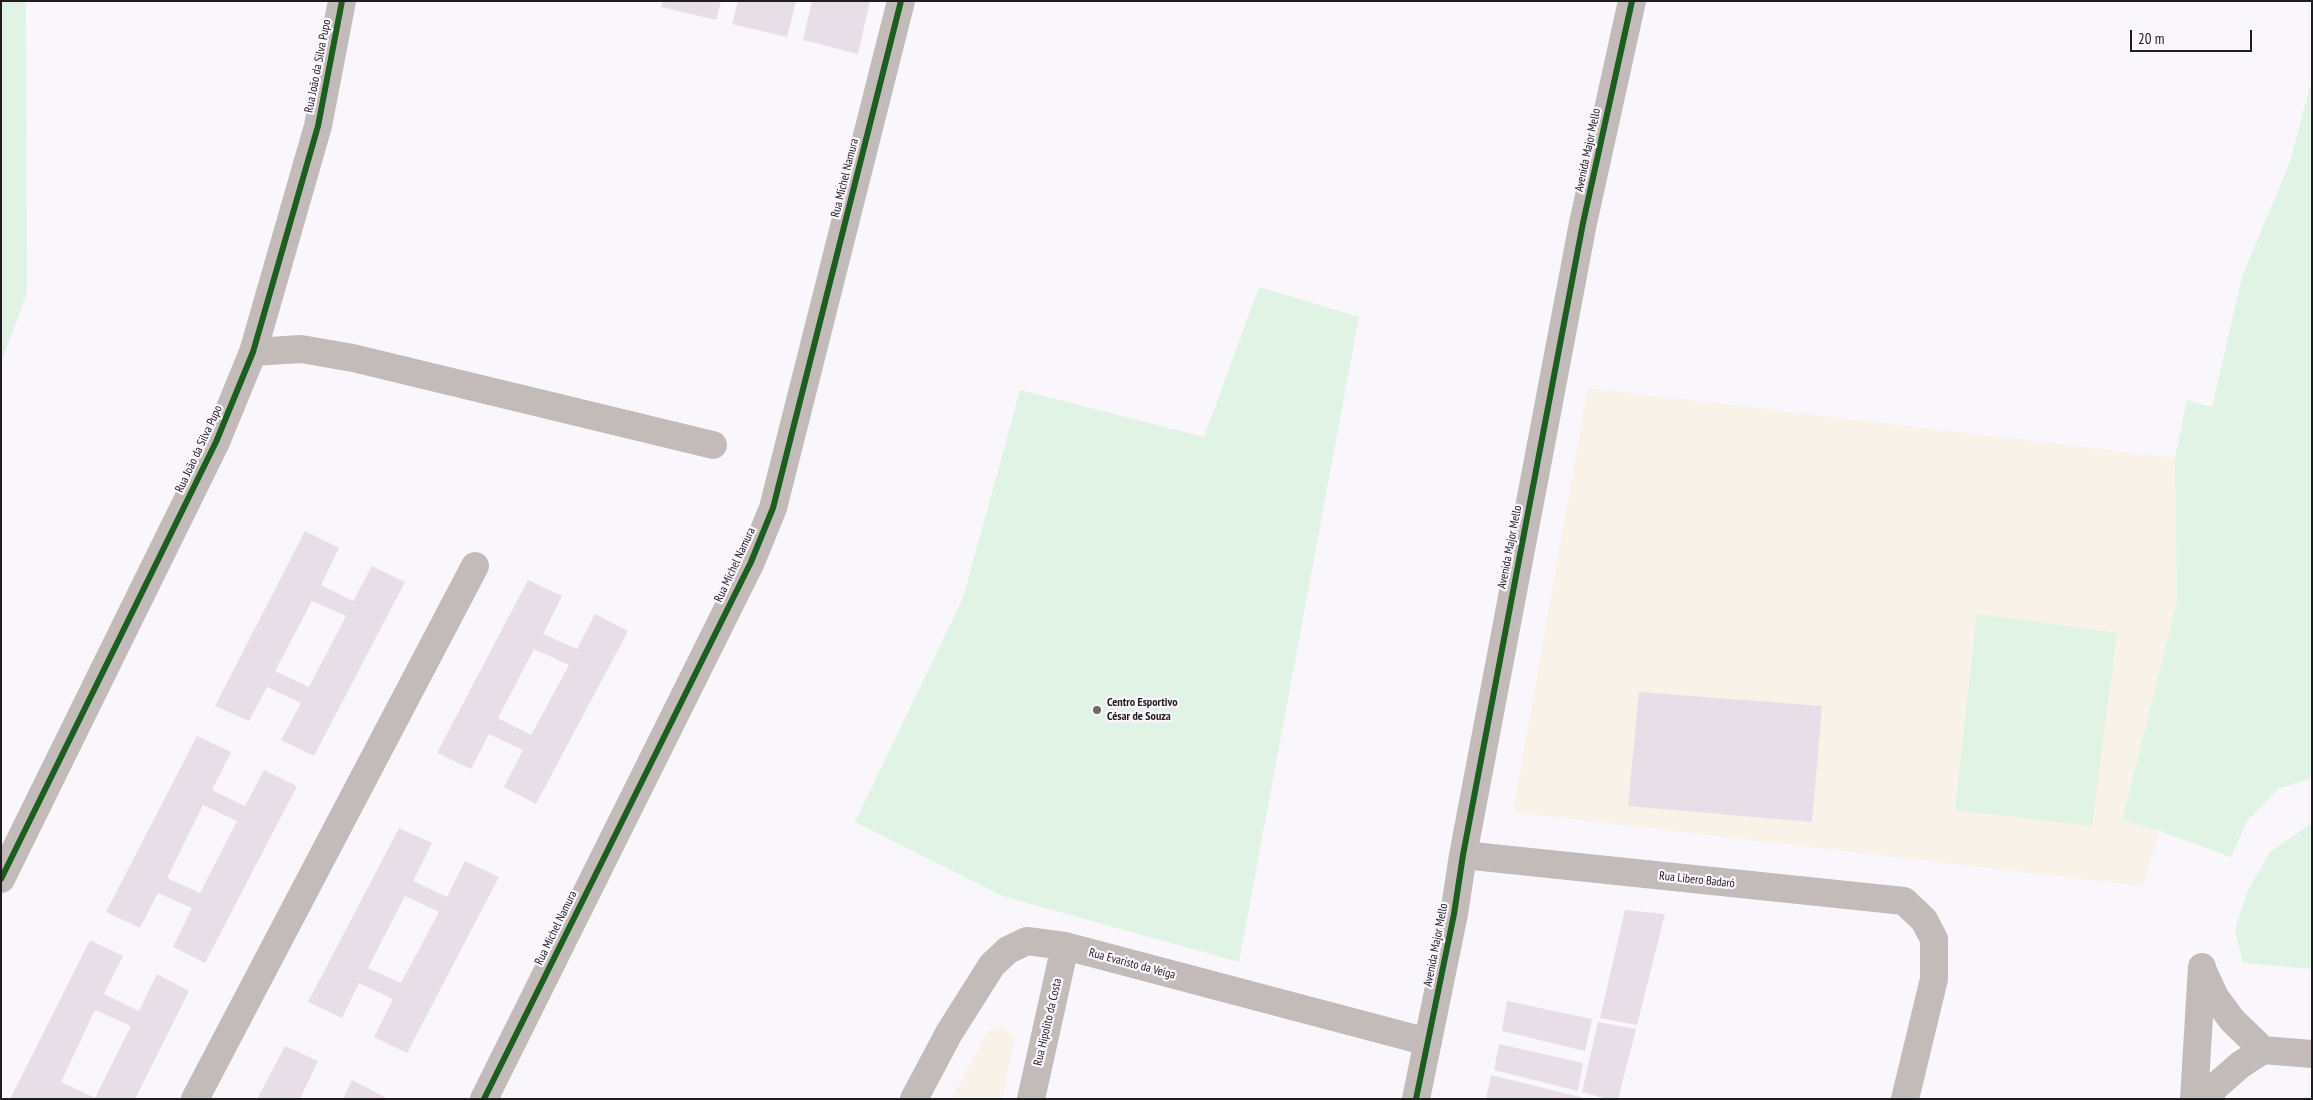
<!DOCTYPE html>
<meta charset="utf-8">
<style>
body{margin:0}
#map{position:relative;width:2313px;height:1100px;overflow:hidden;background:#faf7fc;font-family:"PT Sans Narrow",sans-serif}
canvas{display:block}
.frame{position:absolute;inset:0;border:2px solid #1f1d20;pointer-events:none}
.scale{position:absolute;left:2130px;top:30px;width:122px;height:22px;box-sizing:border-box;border:2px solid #1f1d20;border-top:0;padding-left:6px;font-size:15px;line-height:18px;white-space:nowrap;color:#1f1d20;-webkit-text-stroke:4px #fbf6fd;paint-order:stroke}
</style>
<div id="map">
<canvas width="2313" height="1100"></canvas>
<div class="frame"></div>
<div class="scale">20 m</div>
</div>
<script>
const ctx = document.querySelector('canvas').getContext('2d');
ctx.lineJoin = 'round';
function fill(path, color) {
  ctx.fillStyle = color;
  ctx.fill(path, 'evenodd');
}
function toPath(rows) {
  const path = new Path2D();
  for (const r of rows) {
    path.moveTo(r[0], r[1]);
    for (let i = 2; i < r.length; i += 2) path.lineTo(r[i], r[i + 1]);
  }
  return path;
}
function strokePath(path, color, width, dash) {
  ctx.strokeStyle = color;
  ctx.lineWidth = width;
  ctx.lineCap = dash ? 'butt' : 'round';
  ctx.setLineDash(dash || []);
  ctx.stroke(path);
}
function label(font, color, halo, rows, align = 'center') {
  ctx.font = font + ' "PT Sans Narrow",sans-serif';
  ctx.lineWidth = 4.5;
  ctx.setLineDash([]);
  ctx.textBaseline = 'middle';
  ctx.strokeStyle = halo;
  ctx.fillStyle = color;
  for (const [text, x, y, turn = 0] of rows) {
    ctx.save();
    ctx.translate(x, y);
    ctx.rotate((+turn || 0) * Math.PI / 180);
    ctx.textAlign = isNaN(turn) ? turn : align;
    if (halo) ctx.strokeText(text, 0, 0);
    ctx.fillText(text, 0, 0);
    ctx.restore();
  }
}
fill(toPath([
 [1588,388,2175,458,2177,602,2122,820,2160,831,2142,886,1513,812],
 [999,1027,1015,1036,1002,1099,951,1099,987,1032]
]), '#f8f2e8');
fill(toPath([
 [1,1,26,1,27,293,1,363],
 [2312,78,2312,778,2278,789,2247,821,2231,857,2160,831,2122,820,2177,602,2175,458,2187,400,2212,407,2242,277,2290,162],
 [1259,287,1359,317,1239,962,1002,896,855,822,963,598,1020,390,1204,437],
 [1977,614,2117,633,2092,826,1955,810],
 [2312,823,2312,969,2243,963,2235,930,2248,890,2270,852]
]), '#e0f3e5');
fill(toPath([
 [663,1,721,1,716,20,661,7],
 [738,1,796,1,787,37,732,24],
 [812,1,870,1,858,54,803,40],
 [305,531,339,548,321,585,353,601,372,566,405,582,314,756,281,740,301,703,267,687,249,721,215,706],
 [312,601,346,616,309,687,275,671],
 [528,580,562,596,543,634,577,649,595,614,628,631,536,804,504,787,523,750,489,734,471,769,437,753],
 [534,649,569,665,531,735,498,718],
 [1639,692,1822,706,1812,822,1628,806],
 [197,736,231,752,212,790,245,806,264,770,297,786,205,963,173,947,192,908,158,893,140,928,106,912],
 [203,805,237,821,200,893,167,878],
 [399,828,432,843,413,881,447,897,465,861,499,877,407,1053,374,1037,393,999,359,983,342,1018,308,1002],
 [405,896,439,912,401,983,368,968],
 [1625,910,1665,914,1637,1025,1600,1018],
 [90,940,123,956,104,994,139,1011,157,974,189,991,135,1099,10,1099],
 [95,1010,131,1026,95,1098,61,1082],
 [1507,1001,1592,1019,1585,1051,1502,1031],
 [1598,1022,1636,1029,1618,1099,1607,1099,1582,1092],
 [1499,1044,1583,1063,1578,1091,1494,1070],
 [285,1046,318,1061,300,1099,257,1099],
 [1491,1075,1584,1098,1584,1099,1486,1099],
 [352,1080,385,1097,384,1099,343,1099]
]), '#e8dee8');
strokePath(toPath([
 [253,352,301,349,353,358,713,445],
 [1463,855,1904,901,1924,920,1934,939,1934,979,1905,1099],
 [1,879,216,442,253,352,318,126,342,1],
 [2202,969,2215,997,2232,1020,2263,1050],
 [195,1099,475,566],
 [484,1099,751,562,773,508,901,1],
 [914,1099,949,1033,992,965,1008,950,1027,941,1065,946,1428,1042],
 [1031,1099,1065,946],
 [1416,1099,1454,914,1463,855,1583,223,1632,1],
 [2194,1099,2202,967],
 [2207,1099,2215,1087,2240,1065,2263,1050,2312,1054]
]), '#c3bbb9', 28);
strokePath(toPath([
 [1,879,216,442,253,352,318,126,342,1],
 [484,1099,751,562,773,508,901,1],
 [1416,1099,1454,914,1463,855,1583,223,1632,1]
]), '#1b5e20', 6);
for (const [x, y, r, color] of [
 [1097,710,5,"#6c696d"]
]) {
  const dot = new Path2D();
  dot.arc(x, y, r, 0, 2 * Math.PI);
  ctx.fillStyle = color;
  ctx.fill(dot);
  strokePath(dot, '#fbf6fd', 2);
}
label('12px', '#1f1d20', '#fbf6fd', [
 ["Rua João da Silva Pupo",318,66,-79],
 ["Avenida Major Mello",1588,150,-78],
 ["Rua Michel Namura",845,178,-76],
 ["Rua João da Silva Pupo",199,449,-65],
 ["Avenida Major Mello",1510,547,-79],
 ["Rua Michel Namura",735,565,-65],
 ["Rua Libero Badaró",1697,880,6],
 ["Rua Michel Namura",556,928,-64],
 ["Avenida Major Mello",1436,945,-79],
 ["Rua Evaristo da Veiga",1132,964,15],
 ["Rua Hipolito da Costa",1048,1022,-77]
]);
label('bold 12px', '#1f1d20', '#fbf6fd', [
 ["Centro Esportivo",1107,703],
 ["César de Souza",1107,717]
], 'left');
</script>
